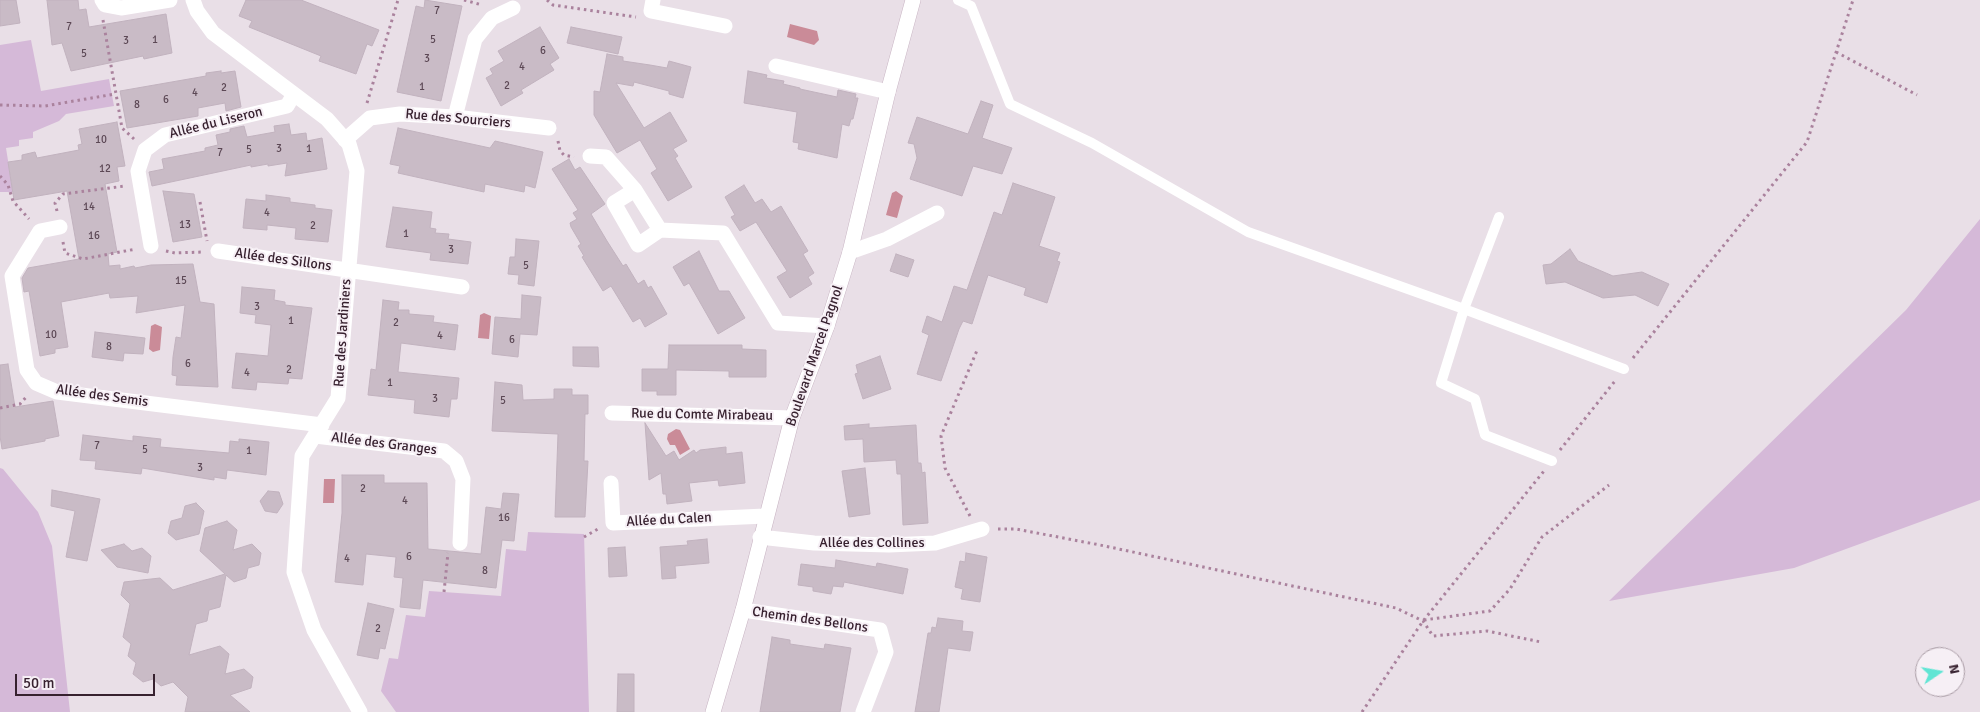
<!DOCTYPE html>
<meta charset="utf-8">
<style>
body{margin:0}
#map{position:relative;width:1980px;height:712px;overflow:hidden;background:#e9dfe7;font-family:Signika,sans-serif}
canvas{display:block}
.north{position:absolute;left:1915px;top:647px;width:50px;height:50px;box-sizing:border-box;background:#f6eff5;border:1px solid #aa9da6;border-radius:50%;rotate:78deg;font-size:14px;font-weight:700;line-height:20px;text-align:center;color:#37212f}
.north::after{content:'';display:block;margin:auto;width:18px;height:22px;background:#60e5d4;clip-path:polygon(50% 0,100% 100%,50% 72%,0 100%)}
.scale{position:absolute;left:15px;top:674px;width:140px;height:22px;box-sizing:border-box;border:2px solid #37212f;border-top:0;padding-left:6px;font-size:15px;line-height:18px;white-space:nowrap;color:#37212f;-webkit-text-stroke:4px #f6eff5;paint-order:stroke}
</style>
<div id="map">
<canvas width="1980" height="712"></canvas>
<div class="north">N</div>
<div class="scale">50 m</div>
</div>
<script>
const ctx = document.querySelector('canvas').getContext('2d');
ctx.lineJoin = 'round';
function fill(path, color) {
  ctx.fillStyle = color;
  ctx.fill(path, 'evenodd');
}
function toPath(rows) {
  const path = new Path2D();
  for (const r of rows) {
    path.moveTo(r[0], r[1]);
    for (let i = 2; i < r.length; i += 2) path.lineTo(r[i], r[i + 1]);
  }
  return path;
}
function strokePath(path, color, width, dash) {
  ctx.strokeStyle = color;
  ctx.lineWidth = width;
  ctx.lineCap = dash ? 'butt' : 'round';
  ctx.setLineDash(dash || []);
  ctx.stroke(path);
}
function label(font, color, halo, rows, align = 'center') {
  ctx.font = font + ' Signika,sans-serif';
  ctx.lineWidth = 4;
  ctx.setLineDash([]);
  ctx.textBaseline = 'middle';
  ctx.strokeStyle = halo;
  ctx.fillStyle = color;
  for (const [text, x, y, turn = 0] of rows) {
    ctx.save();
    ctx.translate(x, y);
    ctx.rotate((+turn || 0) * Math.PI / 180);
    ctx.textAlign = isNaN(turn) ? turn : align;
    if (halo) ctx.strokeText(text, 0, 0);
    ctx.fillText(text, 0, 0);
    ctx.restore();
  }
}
fill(toPath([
 [31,40,41,91,109,79,114,106,66,114,59,121,33,132,33,138,19,140,19,146,6,148,13,192,0,192,0,45],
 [1980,219,1980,500,1794,568,1609,601,1906,310],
 [0,468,3,469,38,512,52,546,70,712,0,712],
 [528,532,584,534,589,712,396,712,381,691,389,658,398,659,406,615,425,617,429,591,501,596,506,549,526,551]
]), '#d5b9d8');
fill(toPath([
 [790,24,817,31,819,40,814,45,787,37],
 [896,191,903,196,897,218,886,215,892,193],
 [484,313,491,316,489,339,478,338,480,315],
 [155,324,162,327,160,350,153,352,149,349,151,326],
 [676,429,680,430,690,449,680,455,675,445,670,445,667,439,668,434],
 [324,479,335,479,334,503,323,503]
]), '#ca8b98');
const building = toPath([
 [0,0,16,0,20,23,0,26,0,0],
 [47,0,78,0,79,10,86,9,89,27,166,14,172,53,144,59,143,56,71,71,62,43,52,45,47,0],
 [246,0,301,0,379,30,372,46,367,44,356,74,319,61,321,56,249,27,252,21,239,16,246,0],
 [425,0,462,6,441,101,397,92,416,6,424,8,425,0],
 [540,27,559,58,550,64,554,70,521,90,523,93,501,106,486,78,493,74,490,69,504,61,498,51,540,27],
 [571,27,622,37,618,54,567,43,571,27],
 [607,54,623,57,623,61,650,65,667,68,669,61,691,67,683,98,669,94,669,91,634,82,633,86,616,83,644,128,670,112,687,141,673,149,678,156,675,158,692,187,668,201,651,173,657,169,640,140,617,153,594,115,594,91,600,92,607,54],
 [221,71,221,73,235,71,241,107,226,111,225,103,198,108,198,116,127,128,120,91,206,76,206,73,221,71],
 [748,71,767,75,766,78,784,81,783,84,800,88,800,89,837,97,838,90,856,94,855,98,858,98,853,119,851,119,849,126,842,124,837,158,798,149,799,143,793,142,797,112,744,103,748,71],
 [981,101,993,105,982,138,1012,148,1002,174,973,166,962,196,910,179,917,158,914,144,908,143,917,117,968,134,981,101],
 [117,122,125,166,117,167,119,181,105,184,117,252,108,254,109,266,120,265,120,269,134,266,135,268,151,265,193,264,200,302,214,304,218,387,176,385,177,376,172,375,173,357,176,337,181,338,185,305,136,313,138,296,110,298,109,293,61,302,68,347,55,349,55,353,40,356,29,291,24,292,22,278,28,268,79,259,67,191,14,200,8,162,22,160,22,155,35,152,37,158,79,150,78,145,82,144,79,129,117,122],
 [289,124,291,135,306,133,307,141,322,138,327,169,285,176,287,163,268,166,268,164,251,167,251,165,152,186,149,172,164,169,162,159,205,151,205,148,218,145,216,135,230,132,230,129,244,126,247,137,275,132,274,126,289,124],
 [398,128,490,148,495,141,543,152,535,188,525,185,524,192,485,184,484,192,398,173,400,166,390,164,398,128],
 [569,159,575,170,580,167,605,204,591,214,607,241,623,266,626,264,638,284,644,280,648,288,651,286,667,314,645,327,640,318,633,322,611,286,603,291,582,257,584,256,578,246,581,244,571,227,570,223,577,219,573,213,578,210,552,169,569,159],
 [1013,183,1055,197,1039,246,1060,253,1057,261,1060,262,1047,303,1024,295,1026,288,988,275,972,324,963,321,959,329,941,381,917,374,929,335,922,332,927,316,942,322,954,286,967,290,994,212,1002,215,1013,183],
 [744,185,755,203,762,199,771,212,781,206,808,251,803,254,814,273,808,277,812,284,790,298,777,277,787,271,756,222,740,231,731,217,735,215,725,197,744,185],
 [163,191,194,194,202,237,173,242,163,191],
 [266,195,290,198,290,202,315,205,315,208,332,210,328,242,295,239,296,228,267,225,267,230,243,228,246,199,266,201,266,195],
 [393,207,432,212,430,228,436,229,435,233,449,234,448,239,471,242,468,264,430,260,431,253,386,247,393,207],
 [516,239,539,241,534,286,518,284,519,275,508,274,510,257,515,257,516,239],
 [1570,249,1578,261,1613,276,1642,272,1669,284,1658,306,1635,295,1603,298,1565,282,1546,284,1543,265,1551,264,1570,249],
 [699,251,719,291,729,291,745,318,718,334,689,283,684,286,673,267,699,251],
 [896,254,914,260,908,277,890,271,896,254],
 [242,287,275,290,274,300,285,302,285,305,312,308,302,379,289,378,288,384,257,382,256,390,232,388,236,353,268,356,271,325,255,323,256,315,240,313,242,287],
 [522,295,541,297,537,335,520,334,518,357,492,354,495,317,521,319,522,295],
 [383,300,399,302,398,310,409,310,409,314,434,316,433,322,458,325,455,350,401,343,398,372,459,378,457,399,451,399,449,417,414,413,415,400,368,395,371,369,376,370,383,300],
 [95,332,145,338,143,354,124,353,123,361,92,357,95,332],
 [669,345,742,345,742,349,766,350,766,377,729,377,729,371,676,370,676,395,657,395,657,391,642,391,642,369,668,369,669,345],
 [573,347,598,347,599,367,573,366,573,347],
 [880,356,891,389,863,399,855,374,858,373,856,365,880,356],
 [8,364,15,407,53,401,59,436,45,439,45,441,2,449,0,436,0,365,8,364],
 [495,382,522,385,523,400,554,399,554,389,572,389,572,395,588,395,588,414,585,414,584,461,588,461,585,517,555,517,558,434,492,431,495,382],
 [645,423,666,456,674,451,679,460,694,450,696,453,700,450,726,447,726,454,742,452,745,483,719,486,718,480,689,483,692,501,667,504,666,494,663,494,661,473,649,480,645,423],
 [869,424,869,428,916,425,918,463,921,463,922,473,925,472,928,523,903,525,901,474,897,474,896,460,864,462,863,439,845,440,844,426,869,424],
 [83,435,133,441,133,436,161,439,160,447,229,453,230,441,239,442,239,439,269,442,266,475,227,470,226,479,214,477,214,480,142,468,141,474,95,469,96,461,80,460,83,435],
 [865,468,870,514,849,517,842,471,865,468],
 [342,475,384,475,384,483,427,483,428,549,481,554,486,507,501,509,503,493,519,494,514,541,502,540,496,588,423,580,420,609,400,607,403,578,394,577,396,557,366,554,363,585,335,582,342,513,342,475],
 [52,490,100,499,87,561,66,557,75,511,51,506,52,490],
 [268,491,279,492,283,504,277,513,265,511,260,501,268,491],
 [196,503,204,511,199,534,176,540,168,533,171,521,182,518,185,506,196,503],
 [227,521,237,530,233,550,252,544,261,553,259,565,248,568,246,578,234,582,226,575,220,607,209,610,207,621,196,624,189,655,220,646,229,654,225,674,244,669,253,677,251,688,230,695,250,712,185,712,188,697,173,682,161,686,153,679,143,682,133,674,136,663,128,656,131,644,123,637,130,604,121,595,124,582,160,578,173,590,225,574,200,551,205,528,227,521],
 [707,539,709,563,675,566,676,578,662,579,660,547,688,545,687,541,707,539],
 [124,544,132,551,142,548,151,556,148,573,117,567,101,550,124,544],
 [625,547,627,576,609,577,608,548,625,547],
 [966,553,987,557,980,602,961,599,963,589,955,587,960,561,965,562,966,553],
 [836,560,876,567,877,563,908,569,903,594,844,582,843,587,833,586,831,594,813,591,813,587,798,585,801,564,835,568,836,560],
 [368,603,394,609,385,649,380,648,378,659,357,655,368,603],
 [938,618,963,621,962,631,973,632,970,651,948,648,939,712,915,712,928,633,931,633,932,627,936,628,938,618],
 [772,637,790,640,790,644,824,649,825,644,851,648,840,712,760,712,772,637],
 [618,674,634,674,634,712,617,712,618,674]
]);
fill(building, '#c9bbc6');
strokePath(building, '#c1b2be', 1);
const secondary = toPath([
 [713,712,743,610,792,418,827,326,850,252,888,92,913,0]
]);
strokePath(secondary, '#c7b3c2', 16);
strokePath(toPath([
 [464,0,482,5],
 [547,0,553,5,636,17],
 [103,20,122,128,134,139],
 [1836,52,1917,95],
 [367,103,398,0],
 [0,105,45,106,115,94],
 [558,141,560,151,564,155,574,157],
 [0,176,8,185,13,201,29,219],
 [200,202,207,241],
 [57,211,55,203,63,194,125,186],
 [63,242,65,253,83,259,136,249],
 [166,251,175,253,202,252],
 [1633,358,1807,142,1853,0],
 [0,408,20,404,28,395],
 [1560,450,1615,381],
 [970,516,945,468,941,436,978,348],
 [998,529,1016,529,1100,545,1396,608,1423,621,1433,636,1487,631,1541,642],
 [584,537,598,529],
 [444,592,448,553],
 [1424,620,1490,611,1510,589,1542,537,1609,485],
 [1362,712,1423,621,1544,471]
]), '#aa829d', 3, [2.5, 4]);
strokePath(toPath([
 [958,0,971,6,1010,104,1092,143,1248,232,1464,309,1624,369],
 [1499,217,1464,309,1441,383,1475,399,1485,435,1552,461]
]), '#fff', 10);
strokePath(toPath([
 [102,0,105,5,121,8,170,0],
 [193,0,197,11,213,33,327,119,349,144,357,171,338,398,302,456,294,572,314,630,360,712],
 [653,0,651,11,725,26],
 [776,66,888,92],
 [455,117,475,39,492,18,513,8],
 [345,140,370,118,400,114,455,117,549,128],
 [590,156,606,157,635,190,660,230,723,233,778,323,827,326],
 [635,190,614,203,638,245,660,230],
 [60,227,40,231,12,276,27,370,36,383,57,392,322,425],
 [151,246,138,171,145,150,165,135,287,106,294,94],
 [218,251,462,287],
 [850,252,887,239,937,213],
 [612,413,792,418],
 [315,436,444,451,456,461,463,479,460,543],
 [611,483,613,523,765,516],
 [760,537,814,543,889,545,935,543,982,529],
 [743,610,880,630,886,652,863,712]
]), '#fff', 15);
strokePath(secondary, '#fff', 15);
label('11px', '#5c4855', null, [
 ["7",437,11],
 ["7",69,27],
 ["1",155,40],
 ["5",433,40],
 ["3",126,41],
 ["6",543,51],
 ["5",84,54],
 ["3",427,59],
 ["4",522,67],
 ["2",507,86],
 ["1",422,87],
 ["2",224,88],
 ["4",195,93],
 ["6",166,100],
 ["8",137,105],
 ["10",101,140],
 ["3",279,149],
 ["1",309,149],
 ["5",249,150],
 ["7",220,153],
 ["12",105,169],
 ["14",89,207],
 ["4",267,213],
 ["13",185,225],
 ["2",313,226],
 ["1",406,234],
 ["16",94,236],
 ["3",451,250],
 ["5",526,266],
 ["15",181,281],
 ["3",257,307],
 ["1",291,321],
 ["2",396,323],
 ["10",51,335],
 ["4",440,336],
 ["6",512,340],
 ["8",109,347],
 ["6",188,364],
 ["2",289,370],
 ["4",247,373],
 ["1",390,383],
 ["3",435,399],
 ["5",503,401],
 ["7",97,446],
 ["5",145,450],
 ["1",249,451],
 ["3",200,468],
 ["2",363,489],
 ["4",405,501],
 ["16",504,518],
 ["6",409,557],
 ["4",347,559],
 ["8",485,571],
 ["2",378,629]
]);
label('14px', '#37212f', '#f6eff5', [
 ["Rue des Sourciers",458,119,5],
 ["Allée du Liseron",216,123,-14],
 ["Allée des Sillons",283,260,8],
 ["Rue des Jardiniers",343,333,-86],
 ["Boulevard Marcel Pagnol",815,356,-71],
 ["Allée des Semis",102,396,8],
 ["Rue du Comte Mirabeau",702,415,1],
 ["Allée des Granges",384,444,7],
 ["Allée du Calen",669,520,-3],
 ["Allée des Collines",872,543],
 ["Chemin des Bellons",810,620,8]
]);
</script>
